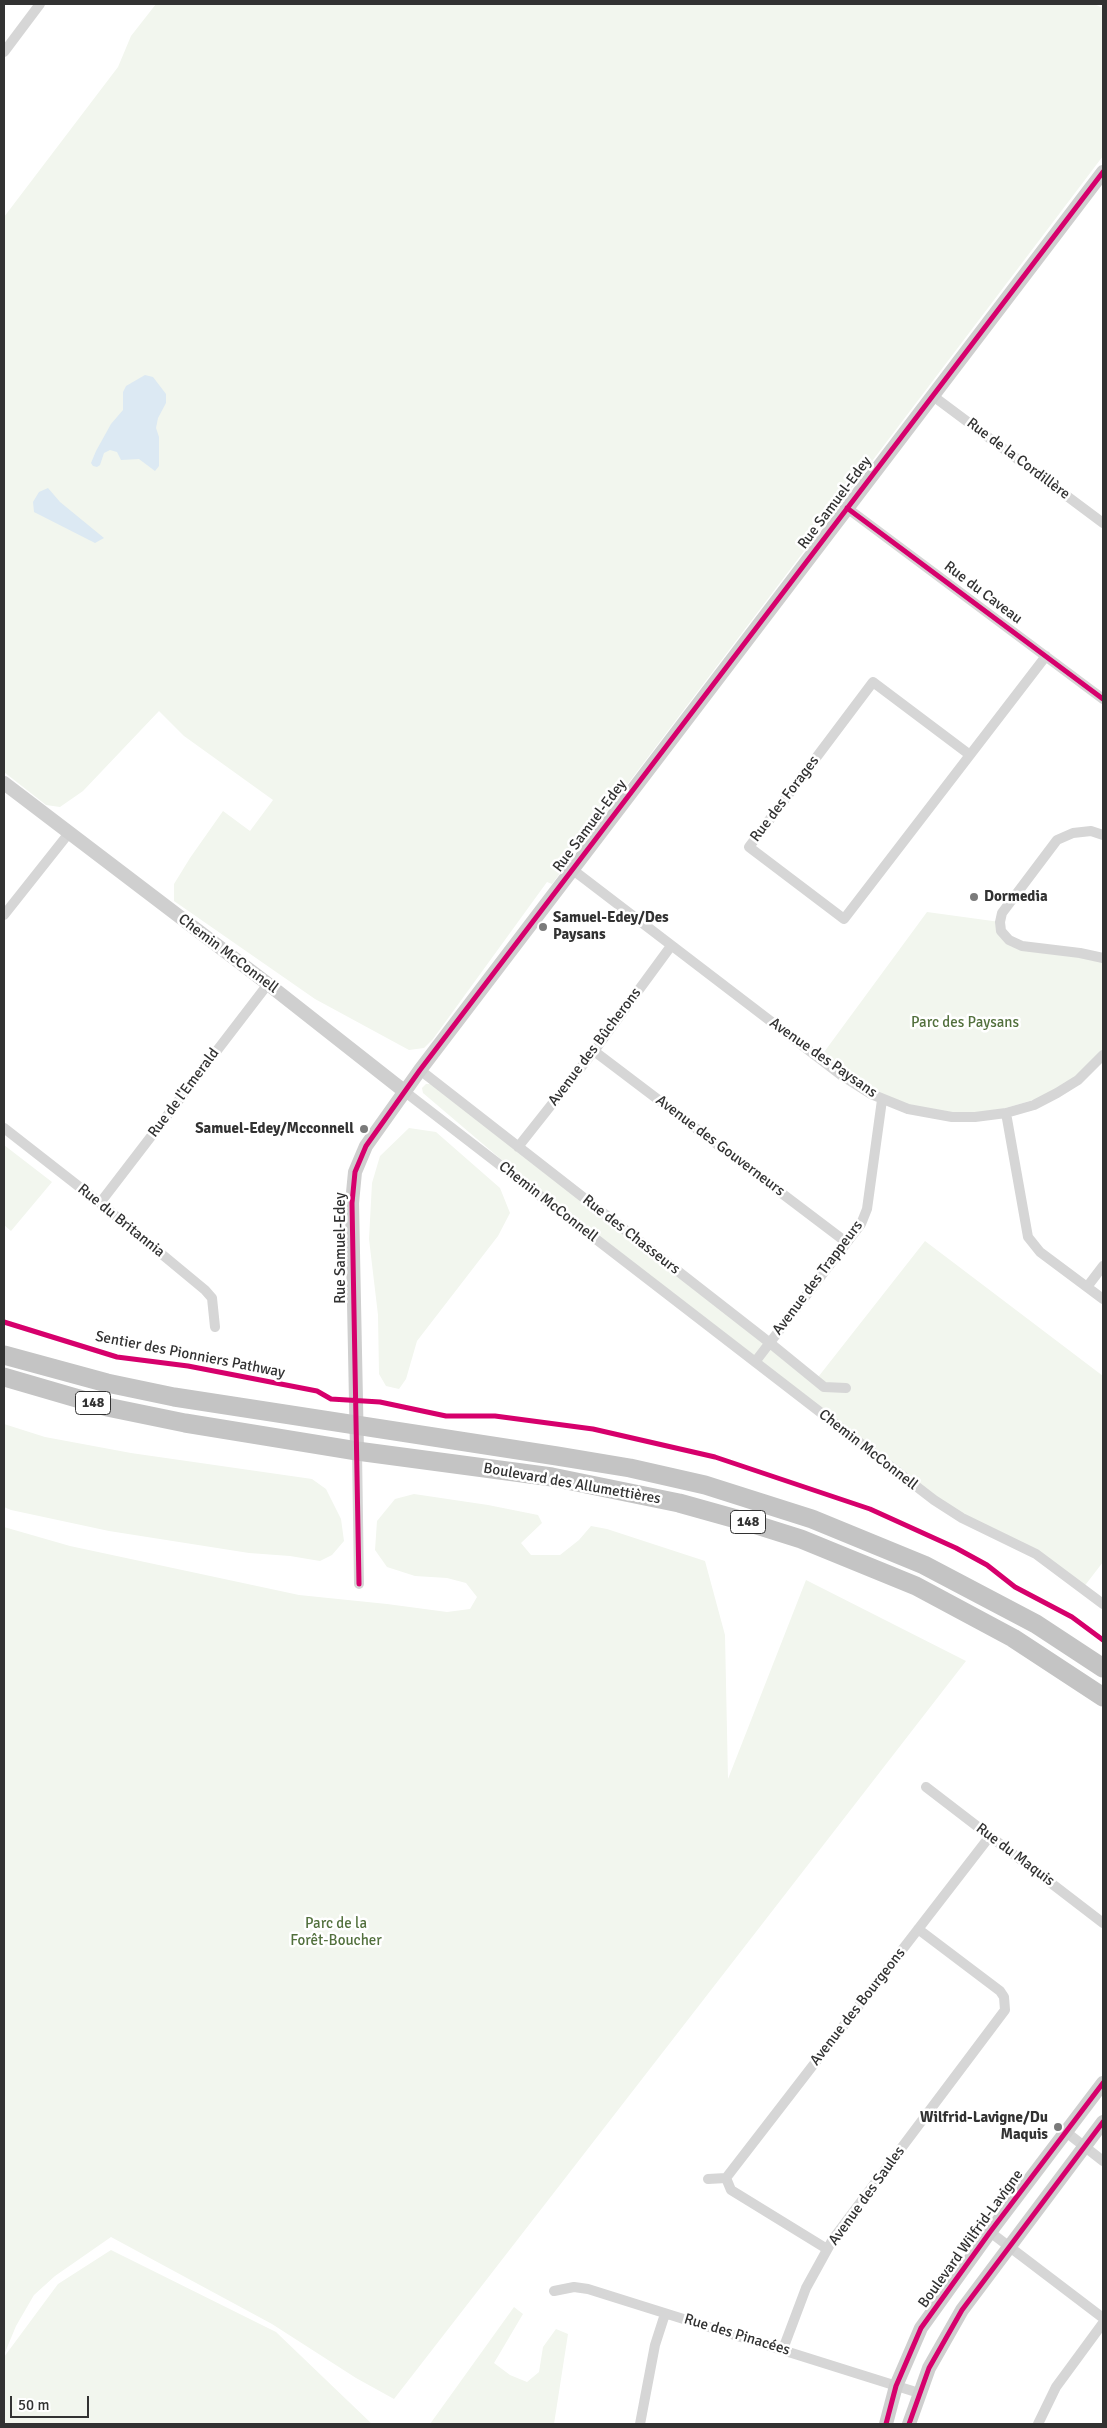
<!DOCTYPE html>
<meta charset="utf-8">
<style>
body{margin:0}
#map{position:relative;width:1107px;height:2428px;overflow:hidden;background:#fff;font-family:Signika,sans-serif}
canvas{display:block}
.frame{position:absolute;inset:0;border:5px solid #323232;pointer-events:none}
.scale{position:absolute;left:10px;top:2396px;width:79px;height:22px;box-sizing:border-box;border:2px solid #323232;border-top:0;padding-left:6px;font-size:15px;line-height:18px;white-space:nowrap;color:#323232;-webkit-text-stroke:4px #fff;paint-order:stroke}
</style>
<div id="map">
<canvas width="1107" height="2428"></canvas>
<div class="frame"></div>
<div class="scale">50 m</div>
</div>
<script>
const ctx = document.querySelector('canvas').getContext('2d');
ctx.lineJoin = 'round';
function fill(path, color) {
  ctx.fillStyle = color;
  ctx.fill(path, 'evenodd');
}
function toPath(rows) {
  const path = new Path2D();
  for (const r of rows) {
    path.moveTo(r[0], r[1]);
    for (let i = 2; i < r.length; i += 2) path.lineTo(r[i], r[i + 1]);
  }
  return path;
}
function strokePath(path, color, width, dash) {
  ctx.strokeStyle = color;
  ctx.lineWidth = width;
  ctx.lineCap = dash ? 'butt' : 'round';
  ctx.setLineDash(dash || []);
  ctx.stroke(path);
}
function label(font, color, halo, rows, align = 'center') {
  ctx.font = font + ' Signika,sans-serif';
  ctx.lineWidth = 5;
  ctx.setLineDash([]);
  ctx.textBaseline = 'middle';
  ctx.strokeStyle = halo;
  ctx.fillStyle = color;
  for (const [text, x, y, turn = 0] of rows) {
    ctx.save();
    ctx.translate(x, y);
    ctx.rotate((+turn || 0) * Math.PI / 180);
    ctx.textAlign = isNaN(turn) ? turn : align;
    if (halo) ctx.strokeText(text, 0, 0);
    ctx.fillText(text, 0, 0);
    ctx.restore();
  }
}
fill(toPath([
 [156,4,1094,4,1103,8,1103,156,552,884,547,882,433,1039,424,1048,409,1050,315,999,174,901,174,884,190,858,223,811,250,831,273,800,184,736,159,711,83,791,60,807,46,805,4,772,4,217,118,67,131,36],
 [927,912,1000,922,1009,940,1103,958,1103,1055,1057,1093,975,1117,908,1109,819,1059],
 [426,1084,431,1084,815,1381,925,1241,1103,1376,1103,1562,1083,1588,1054,1566,962,1518,591,1236,423,1093,422,1088],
 [409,1128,436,1132,500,1188,510,1213,498,1236,417,1341,406,1379,399,1389,386,1386,379,1374,378,1315,369,1239,372,1183,380,1156],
 [4,1145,52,1182,11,1231,4,1225],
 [4,1424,45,1437,131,1453,312,1479,326,1489,341,1519,344,1541,332,1555,320,1561,290,1556,249,1553,109,1531,11,1510,4,1507],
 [414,1494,488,1505,538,1515,542,1523,521,1543,531,1555,560,1555,579,1540,591,1526,607,1529,705,1561,725,1635,728,1779,806,1580,966,1661,394,2399,356,2378,272,2324,111,2237,55,2276,34,2295,16,2326,4,2355,4,1527,70,1546,299,1595,387,1604,447,1612,470,1609,477,1597,466,1583,447,1578,415,1576,387,1567,375,1550,377,1521,395,1499],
 [111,2250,276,2332,372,2424,4,2424,4,2357,58,2284],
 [514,2307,523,2314,494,2363,510,2375,527,2382,539,2372,543,2347,556,2329,568,2334,554,2424,430,2424]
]), '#f2f6ee');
fill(toPath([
 [145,375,153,377,166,394,166,403,158,418,156,428,159,437,159,466,155,471,139,459,121,460,117,452,110,450,104,453,100,465,97,467,93,466,91,463,96,451,111,424,123,410,123,392,126,386],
 [48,488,60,502,104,538,95,543,34,512,33,502,39,492]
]), '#dce9f3');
strokePath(toPath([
 [4,52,40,4],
 [933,396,1103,523],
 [847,508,1103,699],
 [970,755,873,682,749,847,844,919,1046,656],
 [1103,835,1091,831,1073,833,1057,840,1002,913,1000,922,1001,931,1009,940,1022,946,1080,953,1103,958],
 [573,870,841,1075,871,1094,908,1109,952,1117,975,1117,1006,1113,1034,1105,1057,1093,1078,1080,1103,1055],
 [4,915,69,833],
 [594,1051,846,1242],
 [420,1070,770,1343,824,1387,846,1388],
 [404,1091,934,1500,962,1518,1036,1554,1103,1604],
 [1006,1113,1028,1237,1040,1252,1103,1299],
 [4,1128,100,1203,205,1290,212,1298,215,1327],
 [518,1147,594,1051,671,946],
 [100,1203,268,984],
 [1087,1287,1103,1266],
 [755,1362,861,1224,867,1209,882,1100],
 [357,1451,359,1584],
 [926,1787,1103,1923],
 [1066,2132,1103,2161],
 [726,2178,990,1836],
 [726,2178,731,2190,827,2249],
 [708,2179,726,2178],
 [990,2232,1103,2318],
 [554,2291,574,2287,588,2289,919,2393],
 [783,2349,806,2288,833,2239,1005,2010,1004,1997,1000,1991,918,1929],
 [640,2424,655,2345,665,2314],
 [1038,2424,1056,2387,1103,2323]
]), '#d6d6d6', 10);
strokePath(toPath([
 [4,783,268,984,404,1091],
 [357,1451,352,1203,355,1172,366,1146,420,1070,1103,172],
 [886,2424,896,2386,921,2328,990,2232,1103,2083],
 [909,2424,929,2368,962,2310,1103,2122]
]), '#cfcfcf', 14);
strokePath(toPath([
 [4,1355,107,1383,174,1397,557,1456,630,1468,705,1485,812,1519,924,1565,1036,1624,1103,1668],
 [4,1377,107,1407,185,1423,357,1451,552,1477,679,1503,747,1522,801,1539,916,1586,1013,1638,1103,1697]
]), '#c4c4c4', 19);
strokePath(toPath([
 [847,508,1103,699],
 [4,1322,117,1357,188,1366,317,1391,331,1399,380,1402,446,1416,495,1416,593,1429,715,1457,870,1509,956,1548,987,1565,1015,1587,1072,1617,1103,1640],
 [359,1584,352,1203,355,1172,366,1146,420,1070,1103,172],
 [886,2424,896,2386,921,2328,990,2232,1103,2083],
 [909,2424,929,2368,962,2310,1103,2122]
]), '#d6006c', 5);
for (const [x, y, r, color] of [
 [974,897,5,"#7a7a7a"],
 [543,927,5,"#7a7a7a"],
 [364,1129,5,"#7a7a7a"],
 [1058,2127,5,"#7a7a7a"]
]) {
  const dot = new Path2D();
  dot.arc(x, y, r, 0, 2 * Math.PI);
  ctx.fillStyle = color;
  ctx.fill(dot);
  strokePath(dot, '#fff', 2);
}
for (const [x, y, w] of [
 [93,1403,35],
 [748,1522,35]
]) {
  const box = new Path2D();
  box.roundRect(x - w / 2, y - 11.5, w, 23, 4);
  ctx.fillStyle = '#fff';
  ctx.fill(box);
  strokePath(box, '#323232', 1);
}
label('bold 14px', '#323232', null, [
 ["148",93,1403],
 ["148",748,1522]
]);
label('15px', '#323232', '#fff', [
 ["Rue de la Cordillère",1018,459,37],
 ["Rue Samuel-Edey",835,503,-53],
 ["Rue du Caveau",983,593,37],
 ["Rue des Forages",785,799,-53],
 ["Rue Samuel-Edey",590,826,-53],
 ["Chemin McConnell",228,954,37],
 ["Avenue des Bûcherons",595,1047,-53],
 ["Avenue des Paysans",823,1058,35],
 ["Rue de l'Emerald",184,1093,-53],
 ["Avenue des Gouverneurs",720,1146,37],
 ["Chemin McConnell",548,1202,38],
 ["Rue du Britannia",121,1221,39],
 ["Rue des Chasseurs",631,1235,38],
 ["Rue Samuel-Edey",341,1248,-90],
 ["Avenue des Trappeurs",818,1278,-53],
 ["Sentier des Pionniers Pathway",190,1355,11],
 ["Chemin McConnell",868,1450,38],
 ["Boulevard des Allumettières",572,1484,10],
 ["Rue du Maquis",1015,1855,37],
 ["Avenue des Bourgeons",858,2007,-52],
 ["Avenue des Saules",867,2196,-54],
 ["Boulevard Wilfrid-Lavigne",971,2239,-54],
 ["Rue des Pinacées",737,2335,17]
]);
label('bold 15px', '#323232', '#fff', [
 ["Dormedia",984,897],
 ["Samuel-Edey/Des",553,918],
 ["Paysans",553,935],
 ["Samuel-Edey/Mcconnell",354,1129,"right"],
 ["Wilfrid-Lavigne/Du",1048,2118,"right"],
 ["Maquis",1048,2135,"right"]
], 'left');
label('15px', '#52703d', '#fff', [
 ["Parc des Paysans",965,1023],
 ["Parc de la",336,1924],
 ["Forêt-Boucher",336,1941]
]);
</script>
